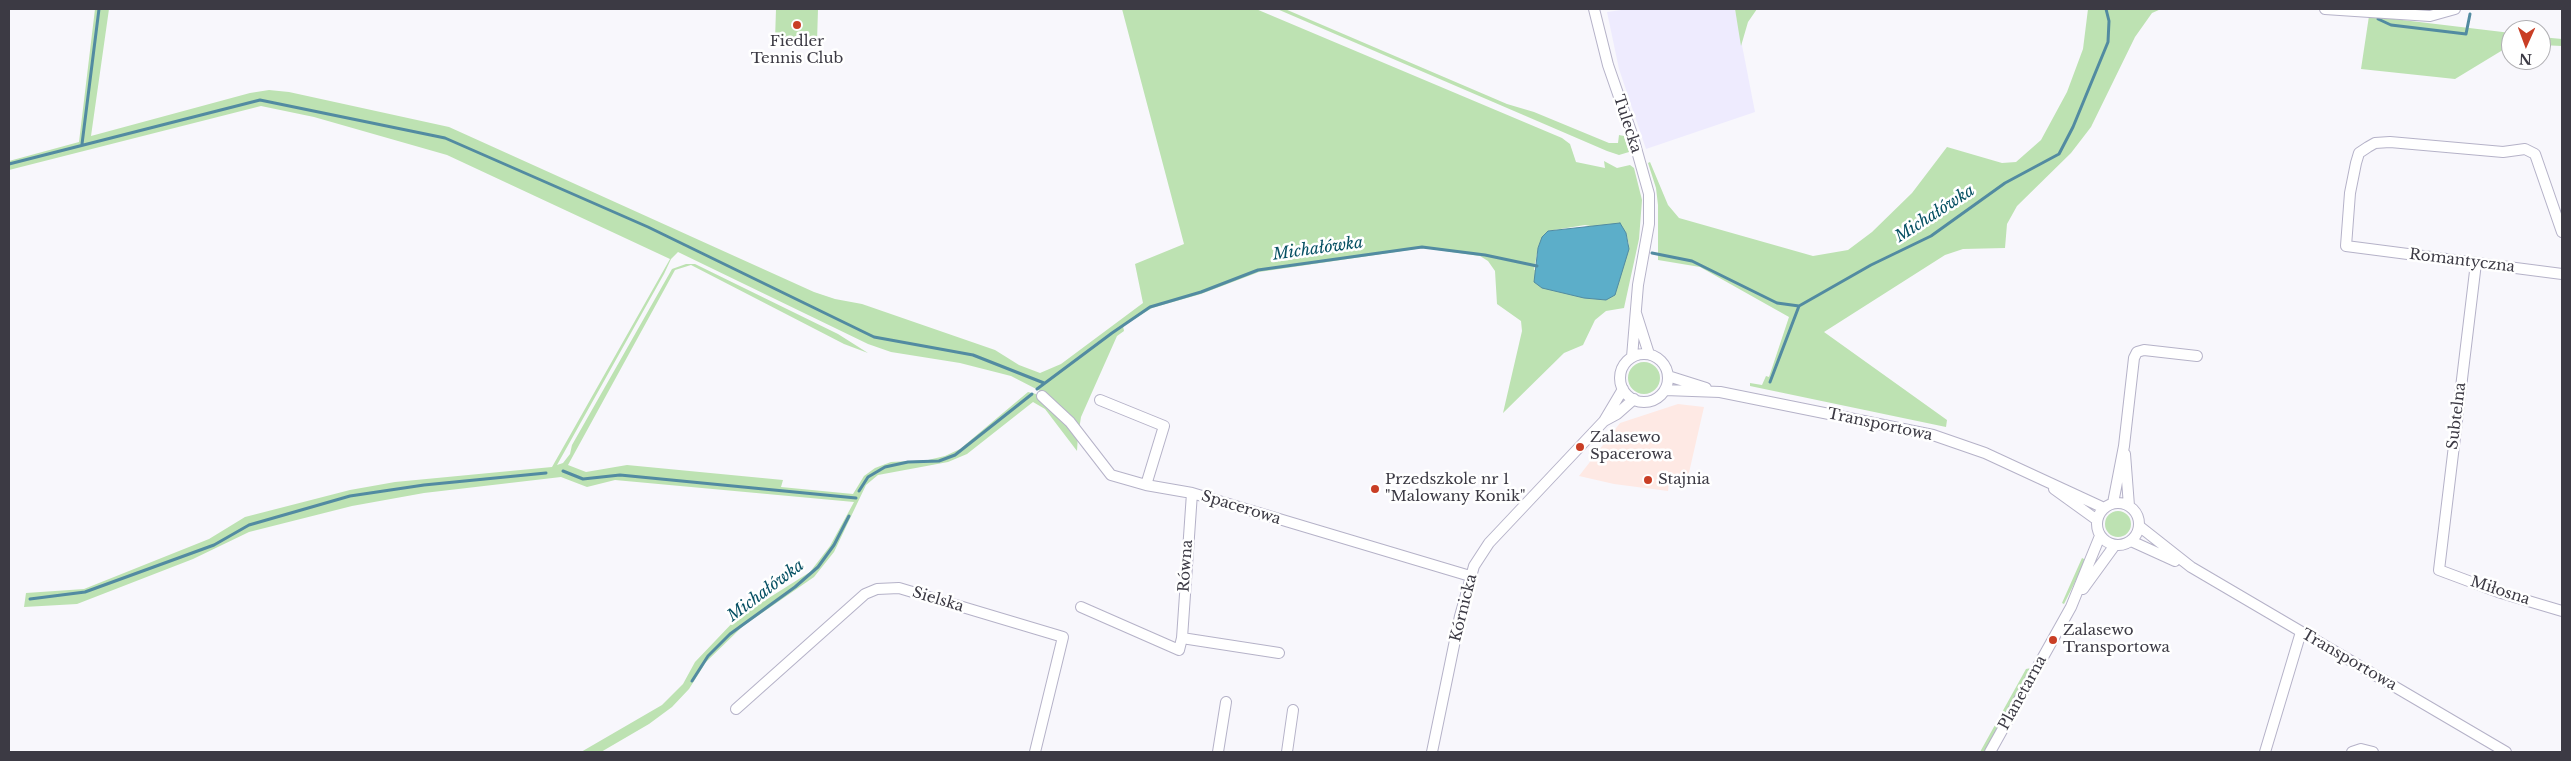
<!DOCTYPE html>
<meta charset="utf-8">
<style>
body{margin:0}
#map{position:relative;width:2571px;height:761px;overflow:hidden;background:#f8f7fc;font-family:"Libre Baskerville",serif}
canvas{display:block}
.frame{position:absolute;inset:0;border:10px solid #3c3a44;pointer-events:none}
.north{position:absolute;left:2501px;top:20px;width:50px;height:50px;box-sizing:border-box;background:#fff;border:1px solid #b1b0b4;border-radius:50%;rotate:182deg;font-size:14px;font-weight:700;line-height:20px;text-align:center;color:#3c3a44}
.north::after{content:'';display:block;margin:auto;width:18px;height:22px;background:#c93e25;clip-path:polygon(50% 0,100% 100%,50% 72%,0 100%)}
</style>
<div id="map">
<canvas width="2571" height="761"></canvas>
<div class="frame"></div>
<div class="north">N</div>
</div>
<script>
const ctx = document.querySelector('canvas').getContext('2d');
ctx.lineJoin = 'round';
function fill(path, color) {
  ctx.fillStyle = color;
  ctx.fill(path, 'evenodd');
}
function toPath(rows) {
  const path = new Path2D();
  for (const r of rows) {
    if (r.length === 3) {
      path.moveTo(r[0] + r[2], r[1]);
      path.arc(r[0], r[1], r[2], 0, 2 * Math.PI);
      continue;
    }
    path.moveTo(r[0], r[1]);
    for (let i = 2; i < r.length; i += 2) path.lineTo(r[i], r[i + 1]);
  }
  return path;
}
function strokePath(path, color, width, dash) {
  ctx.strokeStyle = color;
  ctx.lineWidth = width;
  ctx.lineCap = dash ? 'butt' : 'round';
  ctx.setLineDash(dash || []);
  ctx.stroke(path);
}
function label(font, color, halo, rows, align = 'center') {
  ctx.font = font + ' "Libre Baskerville",serif';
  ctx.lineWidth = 5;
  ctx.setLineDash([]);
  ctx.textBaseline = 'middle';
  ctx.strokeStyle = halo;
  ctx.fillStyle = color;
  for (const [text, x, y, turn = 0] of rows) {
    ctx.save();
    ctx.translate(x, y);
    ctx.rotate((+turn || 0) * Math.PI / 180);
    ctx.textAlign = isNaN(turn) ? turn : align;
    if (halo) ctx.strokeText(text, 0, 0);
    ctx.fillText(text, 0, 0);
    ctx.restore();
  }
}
fill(toPath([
 [1678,404,1704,407,1688,477,1670,474,1668,491,1614,484,1579,476,1620,423]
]), '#fee9e4');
fill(toPath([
 [1628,9,1735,9,1755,112,1646,149,1619,69,1607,12]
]), '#eeebfe');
fill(toPath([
 [95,9,109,9,91,136,250,93,269,90,289,92,449,127,814,292,835,299,862,304,995,350,1019,365,1040,373,1061,364,1143,303,1135,264,1184,244,1122,9,1256,9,1562,138,1570,144,1576,162,1605,168,1604,161,1617,168,1630,165,1634,168,1642,200,1639,239,1624,308,1606,311,1595,320,1583,345,1564,353,1503,413,1522,331,1521,321,1497,304,1495,271,1488,261,1480,256,1423,248,1259,272,1201,294,1152,308,1123,326,1124,331,1117,336,1081,417,1079,430,1058,404,1044,393,1011,376,960,363,891,352,868,344,678,252,671,259,664,274,557,465,563,463,570,454,572,445,672,269,686,264,695,264,838,334,868,353,844,344,691,265,675,270,568,465,586,472,627,465,783,480,781,487,853,494,864,476,875,468,891,462,928,460,945,456,960,449,1028,392,1036,394,1055,409,1078,435,1077,451,1045,409,1033,402,967,454,948,462,878,475,866,485,834,552,814,577,743,626,706,662,689,689,672,707,649,724,601,752,581,752,662,705,683,684,695,662,737,618,810,572,830,546,854,502,615,480,587,487,561,477,424,493,352,506,249,532,193,559,77,604,24,607,26,593,84,589,209,539,245,517,350,490,395,482,552,467,670,259,447,155,314,117,261,106,9,170,9,161,79,142],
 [1585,225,1626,233,1629,245,1534,270,1538,248,1548,231],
 [776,9,818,9,817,42,775,40],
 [1277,9,1285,9,1507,104,1534,112,1609,143,1618,143,1619,135,1624,136,1629,152,1619,155,1607,151],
 [1735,9,1757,9,1748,22,1741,46],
 [2088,9,2161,9,2152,13,2135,37,2091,127,2071,153,2017,206,2007,224,2005,248,1963,249,1945,255,1824,332,1947,420,1946,427,1750,386,1750,383,1762,385,1766,376,1769,377,1789,317,1700,267,1658,260,1658,205,1656,188,1648,163,1650,162,1668,205,1679,218,1813,256,1848,250,1872,232,1912,193,1947,147,2002,163,2016,162,2041,140,2067,92,2083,49],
 [2369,16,2511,33,2511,45,2455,79,2361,69],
 [2541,37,2562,39,2562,46,2541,45],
 [1644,378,16],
 [2118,524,13],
 [2082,558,2086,560,2064,604,2062,603],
 [2031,668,1984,752,1980,752,2026,669]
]), '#bde2b2');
const water = toPath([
 [1620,223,1626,233,1629,249,1615,295,1606,300,1584,298,1542,288,1534,282,1538,248,1542,237,1548,231,1620,223]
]);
fill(water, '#5caec9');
strokePath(water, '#528ba1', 1);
strokePath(toPath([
 [2378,19,2391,25,2466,34,2470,14],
 [82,144,99,9],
 [9,164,260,100,445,138,648,227,874,337,973,355,1044,383],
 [1652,253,1692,261,1777,303,1799,306,1871,265,1931,236,2005,183,2059,154,2073,127,2108,42,2109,21,2106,9],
 [1770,382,1799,306],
 [1037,389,1112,333,1150,307,1201,292,1258,270,1422,247,1485,255,1537,266],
 [563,471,583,479,620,475,856,498],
 [859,491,868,477,885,467,908,462,939,461,955,455,1032,394],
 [30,599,85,592,214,545,249,525,350,496,424,485,546,473],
 [692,681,708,656,730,634,795,587,818,567,834,545,849,516]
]), '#528ba1', 3);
const minor = toPath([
 [1594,9,1608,65,1633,137,1649,194,1649,224,1638,285,1632,357],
 [2325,9,2430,16,2455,9],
 [2562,232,2535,154,2525,149,2503,152,2390,142,2375,143,2368,147,2359,153,2356,163,2350,193,2346,246,2562,274],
 [2476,263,2439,570,2498,592,2562,611],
 [1636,313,1649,354],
 [1644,378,24],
 [1668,376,1706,388],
 [1665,390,1720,392,1933,435,1985,453,2104,508],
 [1042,396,1070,422,1111,475,1146,485,1192,493,1470,576],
 [1100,400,1164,426,1146,485],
 [1604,421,1623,389],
 [2125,454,2129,506],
 [2054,489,2097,520],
 [2118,524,21],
 [2113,503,2124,446,2134,358,2137,352,2144,350,2197,356],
 [2139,526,2191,567,2506,752],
 [2131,541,2175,561],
 [2083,589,2115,545],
 [1081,607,1179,650,1182,638,1192,493],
 [1182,638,1279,653],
 [736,709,865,594,877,589,899,588,1063,637,1035,752],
 [1218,752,1226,702],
 [1287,752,1293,710],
 [1432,752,1460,616,1474,566,1489,543,1604,421,1617,414,1634,399],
 [1990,752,2071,607,2100,536],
 [2265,752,2301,632],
 [2352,752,2361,749,2373,752]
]);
strokePath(minor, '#b5b2c8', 12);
strokePath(minor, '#fff', 10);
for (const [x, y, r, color] of [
 [797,25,5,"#c93e25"],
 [1580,447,5,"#c93e25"],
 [1648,480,5,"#c93e25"],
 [1375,489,5,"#c93e25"],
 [2053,640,5,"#c93e25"]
]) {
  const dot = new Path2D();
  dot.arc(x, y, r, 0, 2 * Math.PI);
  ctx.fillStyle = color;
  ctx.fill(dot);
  strokePath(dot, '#fff', 2);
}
label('15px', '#3c3a44', '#fff', [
 ["Fiedler",797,42,"center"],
 ["Tennis Club",797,59,"center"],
 ["Zalasewo",1590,438],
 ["Spacerowa",1590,455],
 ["Przedszkole nr 1",1385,480],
 ["\"Malowany Konik\"",1385,497],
 ["Stajnia",1658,480],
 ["Zalasewo",2063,631],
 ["Transportowa",2063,648]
], 'left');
label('15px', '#3c3a44', '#fff', [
 ["Tulecka",1627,124,72],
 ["Romantyczna",2462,261,7],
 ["Subtelna",2457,416,-83],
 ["Transportowa",1880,425,12],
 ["Spacerowa",1241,508,17],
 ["Równa",1186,566,-86],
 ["Miłosna",2500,591,18],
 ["Sielska",938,600,17],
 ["Kórnicka",1464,608,-76],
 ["Transportowa",2349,660,30],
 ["Planetarna",2023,693,-61]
]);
label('italic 16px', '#065063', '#fff', [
 ["Michałówka",1935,214,-33],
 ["Michałówka",1318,249,-8],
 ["Michałówka",766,591,-37]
]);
</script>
